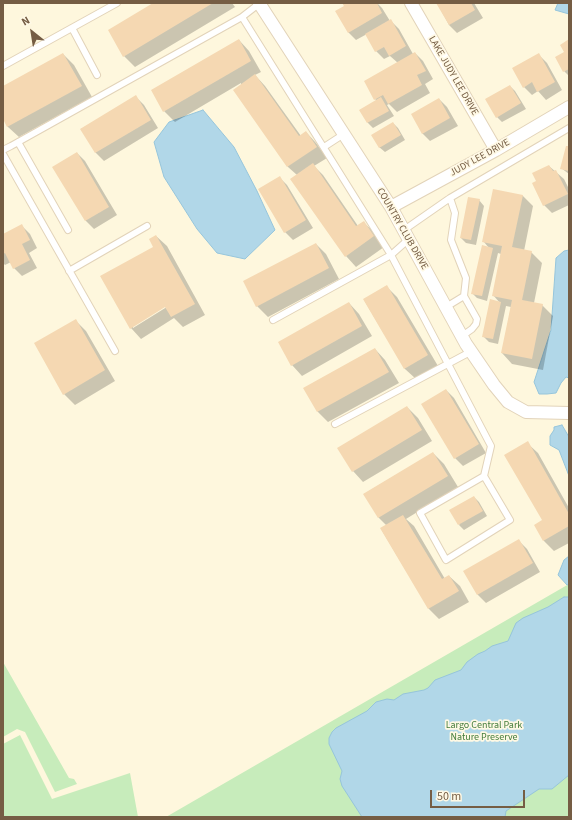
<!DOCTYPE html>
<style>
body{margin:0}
#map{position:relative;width:572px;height:820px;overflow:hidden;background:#fef7dd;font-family:"Source Sans 3",sans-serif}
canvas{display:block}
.frame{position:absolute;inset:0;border:4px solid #755d44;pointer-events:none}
.north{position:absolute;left:12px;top:12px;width:40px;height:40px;-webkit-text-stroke:3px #fff9e5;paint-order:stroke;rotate:330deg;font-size:11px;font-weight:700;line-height:16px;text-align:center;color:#755d44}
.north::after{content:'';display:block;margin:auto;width:14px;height:18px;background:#755d44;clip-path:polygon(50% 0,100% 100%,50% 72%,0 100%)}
.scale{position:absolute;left:430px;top:790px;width:95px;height:18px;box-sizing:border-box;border:2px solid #755d44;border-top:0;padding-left:5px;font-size:12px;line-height:14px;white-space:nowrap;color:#755d44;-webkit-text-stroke:3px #fff9e5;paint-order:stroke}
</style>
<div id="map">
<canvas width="572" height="820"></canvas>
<div class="frame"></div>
<div class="north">N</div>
<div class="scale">50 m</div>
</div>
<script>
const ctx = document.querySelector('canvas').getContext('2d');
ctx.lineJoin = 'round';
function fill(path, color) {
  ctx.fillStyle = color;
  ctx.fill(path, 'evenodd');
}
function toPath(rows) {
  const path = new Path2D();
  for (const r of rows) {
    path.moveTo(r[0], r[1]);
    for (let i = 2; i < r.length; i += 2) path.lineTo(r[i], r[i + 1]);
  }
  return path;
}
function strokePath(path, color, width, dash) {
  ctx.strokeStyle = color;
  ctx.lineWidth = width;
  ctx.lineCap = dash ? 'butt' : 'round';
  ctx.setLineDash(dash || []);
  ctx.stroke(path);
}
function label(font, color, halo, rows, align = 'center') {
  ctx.font = font + ' "Source Sans 3",sans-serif';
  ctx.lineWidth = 3.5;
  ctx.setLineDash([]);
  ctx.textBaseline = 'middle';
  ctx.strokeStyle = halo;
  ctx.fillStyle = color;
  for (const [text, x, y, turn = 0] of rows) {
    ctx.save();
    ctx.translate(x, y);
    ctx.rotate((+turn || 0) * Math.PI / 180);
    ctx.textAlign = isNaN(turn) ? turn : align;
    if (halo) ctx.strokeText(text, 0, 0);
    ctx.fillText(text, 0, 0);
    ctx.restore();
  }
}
fill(toPath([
 [569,584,569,817,166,817],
 [3,662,69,778,74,779,77,784,55,792,25,732,17,729,3,737],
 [20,735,52,799,130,773,138,817,3,817,3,744]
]), '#c7ecbb');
const water = toPath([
 [558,3,569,3,569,14,555,10,558,3],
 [203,110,234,147,257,191,275,230,245,259,217,253,197,229,164,177,154,142,169,122,203,110],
 [569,250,569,378,566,377,561,383,556,393,547,394,539,394,534,382,551,330,556,258,564,251,569,250],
 [562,425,569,437,569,476,559,450,550,445,550,436,554,430,554,427,562,425],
 [569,556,569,584,567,585,558,575,564,560,569,556],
 [564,597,569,597,569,775,552,789,539,789,506,811,505,817,362,817,342,786,340,779,342,771,329,744,329,738,332,732,336,728,367,711,376,702,387,699,394,700,403,694,424,690,428,688,435,680,461,670,467,662,478,654,485,651,492,646,508,641,516,623,523,618,548,607,564,597]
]);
fill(water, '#b1d7e8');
strokePath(water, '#96c5db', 1);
fill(toPath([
 [155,3,232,3,235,7,135,67,124,56],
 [343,3,377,3,382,8,390,21,391,21,399,29,413,54,415,53,423,61,433,79,425,84,430,93,397,112,389,104,387,105,394,116,373,128,368,123,360,110,377,101,375,99,398,63,390,56,384,59,376,51,367,34,356,40,348,32,345,6],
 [437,3,474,3,483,18,457,33,449,25],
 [239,40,249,51,261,72,255,75,265,86,301,136,306,132,316,143,327,158,314,166,323,175,358,226,363,222,374,232,384,247,356,267,346,256,297,175,288,167,234,90,241,85,241,83,175,122,164,111],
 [569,41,569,76,564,71,565,53],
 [63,54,74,65,92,97,19,137,8,127,3,117,3,87],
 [539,55,547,63,562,90,546,100,538,91,532,95,524,87],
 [510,86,515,91,526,109,502,122,497,117],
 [136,97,144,105,158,128,104,161,96,153,81,129],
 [439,99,447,107,458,126,430,141,422,133],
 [393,123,398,128,405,140,385,152,379,147],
 [569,147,569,174,561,168],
 [77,153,85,161,117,215,94,229,86,221,54,167],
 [549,166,564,179,569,189,569,205,552,213,544,205,538,181],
 [279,177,287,185,313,228,293,240,285,232],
 [522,195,533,206,524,251,531,252,542,263,534,303,542,305,553,316,543,370,512,364,502,353,511,307,506,306,498,344,489,342,483,336,500,303,493,295,501,254,498,253,487,301,477,298,472,293,489,248,484,242],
 [479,200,484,206,476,245,466,243,461,238],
 [22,226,30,234,37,248,29,253,37,268,22,276,14,268,11,262,5,265,3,263,3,236],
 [156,236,167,246,205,315,183,327,174,318,141,339,131,328,155,248],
 [169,304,170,305,133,328,133,326],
 [316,244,326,254,339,279,268,317,257,306],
 [386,286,397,297,438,366,416,379,405,369,364,300],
 [349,303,359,314,372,336,302,376,292,365],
 [75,320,86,331,115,381,75,405,64,394],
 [375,349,385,360,399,383,328,422,318,412,305,388],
 [446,390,454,398,486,453,463,466,455,458,423,404],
 [407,407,418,418,432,441,363,482,353,471],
 [527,443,538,453,569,508,569,543,554,551,544,541,535,525,543,521],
 [433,453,444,464,458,487,406,519,414,526,445,579,449,576,460,586,469,602,439,619,429,609,381,529,387,526,379,518,364,494],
 [474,497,479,502,487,516,464,530,459,525],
 [519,541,527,549,540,572,486,603,478,595,465,572]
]), '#0003');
fill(toPath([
 [153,3,213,3,123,57,108,30],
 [342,3,377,3,382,13,348,33,335,11,344,6],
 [436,3,471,3,475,10,449,25],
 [391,19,406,46,389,56,384,47,375,52,365,34],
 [239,39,251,61,163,112,151,90],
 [569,39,569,69,563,72,555,57,564,52,560,45],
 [415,52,426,71,417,75,422,85,388,104,383,95,374,100,364,81],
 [63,53,82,86,7,127,3,119,3,86],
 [539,53,555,82,537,92,532,82,523,88,512,68],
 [255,74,299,136,306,131,317,147,287,167,233,90],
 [510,85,521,103,496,118,485,99],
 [136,95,151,120,95,153,80,129],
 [381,97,389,111,367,123,359,110],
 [439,98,450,118,422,134,411,114],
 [393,122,401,135,379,148,371,135],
 [566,146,569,146,569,171,560,169],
 [77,152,109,207,85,221,52,167],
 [313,163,356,226,364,221,374,236,345,257,290,179],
 [549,165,553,171,556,170,568,194,543,206,532,183,536,181,532,173],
 [280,176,306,220,284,233,258,189],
 [493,189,523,195,512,247,532,251,522,300,543,304,532,359,501,353,512,300,492,296,502,246,482,242],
 [468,197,480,199,471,240,460,238],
 [22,224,30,240,22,244,30,260,13,269,5,253,3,254,3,234],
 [156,235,195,304,171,317,165,307,130,329,100,276,153,247,149,239],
 [316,243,329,268,256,307,243,281],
 [482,245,493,248,482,296,471,294],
 [387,285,428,355,404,369,363,299],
 [490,299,501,302,493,339,482,337],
 [349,302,362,326,291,366,278,342],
 [76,319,105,370,63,395,34,343],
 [375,348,389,372,317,412,303,388],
 [446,389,479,444,454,459,421,404],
 [407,406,422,430,352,472,337,448],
 [528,441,569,514,569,526,543,541,534,525,542,520,504,455],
 [433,452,448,476,378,518,363,494],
 [474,496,483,511,458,525,449,510],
 [403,515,442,579,449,575,459,591,428,609,380,528],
 [519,539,533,563,477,595,463,571]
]), '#f5d8b2');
const service = toPath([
 [242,17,260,3],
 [72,28,97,75],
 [3,66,117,3],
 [18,142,68,230],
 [324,147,344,134],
 [3,150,11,146,242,17,391,255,409,239],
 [3,154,115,351],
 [404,230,450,198,569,128],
 [69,271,147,226],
 [446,307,464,296,466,278,451,240,455,213,450,198],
 [273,320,391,255,491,446,484,476,510,520,446,560,420,513,484,476],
 [462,336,472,329,476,324,477,319,464,296],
 [335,424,472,351]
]);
const minor = toPath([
 [259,3,391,207,466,344,494,385,508,402,526,412,569,413],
 [411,3,496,150],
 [391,207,496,150,569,107]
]);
strokePath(service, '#e2d3b9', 8);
strokePath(minor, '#e2d3b9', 14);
strokePath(service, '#fff', 6);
strokePath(minor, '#fff', 12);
label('10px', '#755d44', '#fff9e5', [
 ["LAKE JUDY LEE DRIVE",453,76,60],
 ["JUDY LEE DRIVE",480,158,-29],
 ["COUNTRY CLUB DRIVE",402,229,60]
]);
label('10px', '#437c3b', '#fff9e5', [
 ["Largo Central Park",484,726],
 ["Nature Preserve",484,738]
]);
</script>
